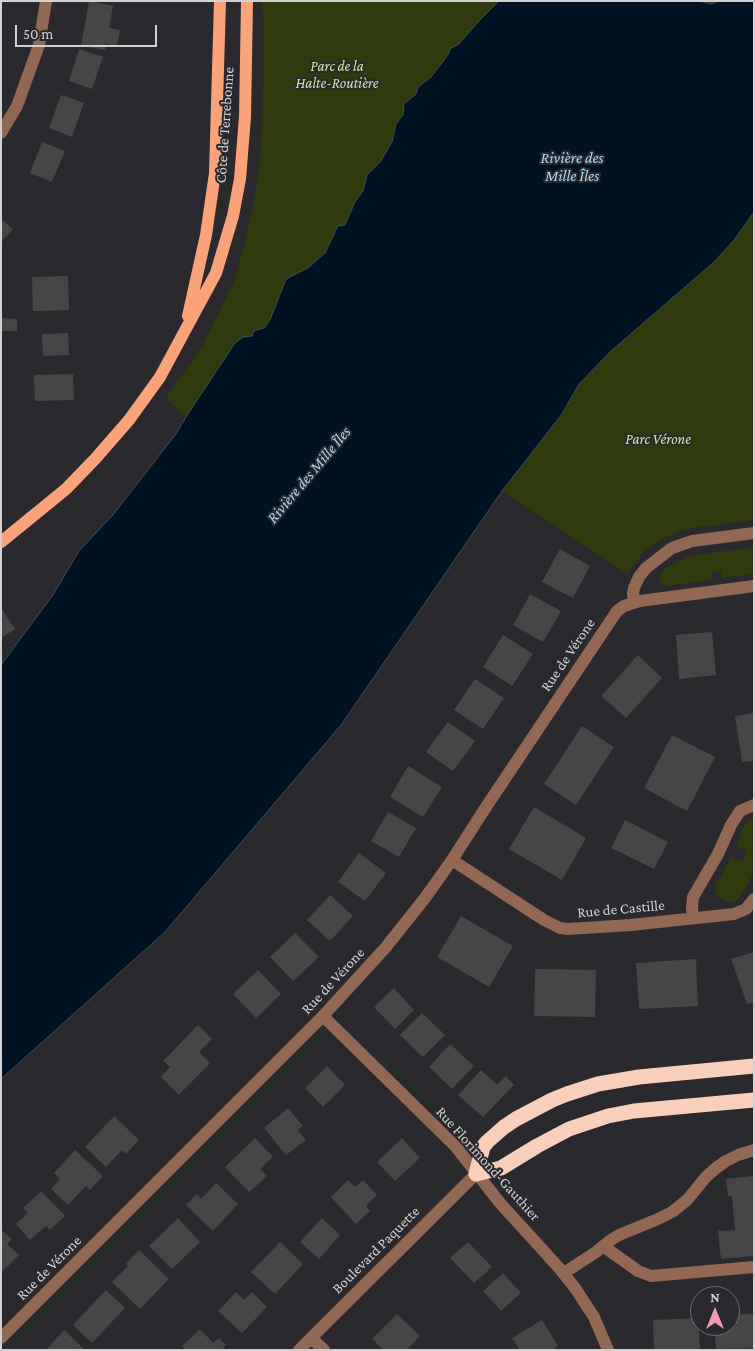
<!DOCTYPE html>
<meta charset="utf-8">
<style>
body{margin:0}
#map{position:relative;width:755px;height:1351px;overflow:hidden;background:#2a292d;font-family:"Crimson Pro",serif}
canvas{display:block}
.frame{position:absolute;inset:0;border:2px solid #d1d1d3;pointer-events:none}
.north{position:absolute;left:690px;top:1286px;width:50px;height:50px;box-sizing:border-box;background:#2a292d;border:1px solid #6d6c6f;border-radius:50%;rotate:0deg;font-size:14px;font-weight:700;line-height:20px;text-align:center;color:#d1d1d3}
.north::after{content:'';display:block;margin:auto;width:18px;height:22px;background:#f09ab5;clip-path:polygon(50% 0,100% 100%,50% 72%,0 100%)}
.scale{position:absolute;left:15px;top:25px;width:142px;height:22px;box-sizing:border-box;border:2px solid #d1d1d3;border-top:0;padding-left:6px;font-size:15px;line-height:18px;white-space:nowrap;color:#d1d1d3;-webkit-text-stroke:4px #2a292d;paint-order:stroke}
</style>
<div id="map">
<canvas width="755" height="1351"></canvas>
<div class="frame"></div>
<div class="north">N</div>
<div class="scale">50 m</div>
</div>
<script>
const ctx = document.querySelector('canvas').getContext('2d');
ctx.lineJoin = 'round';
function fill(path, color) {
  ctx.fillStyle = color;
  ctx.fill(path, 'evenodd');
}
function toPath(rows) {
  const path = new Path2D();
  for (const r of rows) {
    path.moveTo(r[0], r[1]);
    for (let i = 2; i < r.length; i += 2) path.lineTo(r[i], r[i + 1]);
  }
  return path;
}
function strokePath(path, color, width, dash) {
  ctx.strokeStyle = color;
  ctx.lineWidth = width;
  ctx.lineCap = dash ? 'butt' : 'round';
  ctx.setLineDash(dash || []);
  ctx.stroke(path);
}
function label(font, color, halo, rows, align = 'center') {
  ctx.font = font + ' "Crimson Pro",serif';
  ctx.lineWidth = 4;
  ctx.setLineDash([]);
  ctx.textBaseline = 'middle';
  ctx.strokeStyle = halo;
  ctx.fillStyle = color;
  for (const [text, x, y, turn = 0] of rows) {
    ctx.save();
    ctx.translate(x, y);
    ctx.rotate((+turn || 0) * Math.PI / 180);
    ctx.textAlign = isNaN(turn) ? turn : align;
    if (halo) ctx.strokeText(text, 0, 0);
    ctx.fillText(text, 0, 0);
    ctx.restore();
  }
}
fill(toPath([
 [262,1,499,1,480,20,459,44,450,49,448,55,431,77,418,87,416,94,404,104,403,115,396,124,392,142,381,161,367,175,363,191,355,202,345,225,338,226,325,253,308,268,286,279,270,320,263,328,254,331,252,336,243,337,235,344,186,417,166,398,204,343,234,281,245,244,256,191,260,164,263,110,264,29],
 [754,212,754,520,686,529,666,537,645,550,627,574,502,491,562,414,579,384,611,351,714,262,734,240],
 [754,547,754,574,722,578,721,571,711,572,712,580,667,586,661,583,660,580,661,572,665,568,689,556],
 [751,819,754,819,754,872,740,898,735,902,728,902,721,899,718,896,716,893,716,885,731,857,743,862,747,851,736,847,742,829,746,823]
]), '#2f3b0d');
const water = toPath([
 [499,1,699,1,712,4,718,1,754,1,754,212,734,240,714,262,611,351,579,384,562,414,502,491,341,725,165,932,1,1079,1,665,53,595,79,551,112,516,176,434,186,417,235,343,243,337,252,336,254,331,264,328,270,320,286,279,308,268,325,253,338,226,345,225,355,202,363,191,367,175,381,161,392,142,396,124,403,115,404,104,416,94,418,87,431,77,448,55,450,49,459,44,480,20,499,1]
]);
fill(water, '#001121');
strokePath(water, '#3f4b56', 1);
fill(toPath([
 [89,1,113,6,109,28,120,30,117,46,106,44,105,50,81,46],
 [79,49,103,57,92,89,69,81],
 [61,95,84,103,72,137,49,128],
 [42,142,65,151,52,182,30,173],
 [1,219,13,229,1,242],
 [68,276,69,310,33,311,32,277],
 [1,318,17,319,17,331,1,331],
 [68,333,69,355,43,356,42,334],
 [73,374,74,400,35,401,34,375],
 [560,549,590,566,573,598,542,582],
 [530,594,561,611,543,642,513,625],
 [1,608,15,629,1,638],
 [712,632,716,675,679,679,676,635],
 [503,635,533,654,512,686,483,667],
 [638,655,662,678,626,718,601,696],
 [475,679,504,698,483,729,454,710],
 [754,713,754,761,742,762,735,716],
 [448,722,475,741,453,771,426,752],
 [582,726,614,747,576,805,544,784],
 [672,735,715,757,687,811,644,788],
 [408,766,442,787,423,817,390,797],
 [534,807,586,838,562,880,509,849],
 [388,812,416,828,399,857,371,841],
 [625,820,668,842,654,869,611,848],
 [359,853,386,873,365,901,338,882],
 [330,895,353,916,330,941,307,920],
 [461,916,513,946,489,987,437,957],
 [295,933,319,957,293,981,270,957],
 [754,952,754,1002,747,1004,731,959],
 [696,959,698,1006,639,1009,636,963],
 [535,969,596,970,595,1017,534,1016],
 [258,970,281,994,256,1018,233,994],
 [394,988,414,1010,395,1029,374,1007],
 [422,1013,445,1035,423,1057,400,1035],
 [198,1025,212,1039,199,1052,210,1063,179,1095,161,1077,170,1067,163,1061],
 [450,1044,474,1066,452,1089,429,1067],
 [327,1066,345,1085,323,1107,305,1088],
 [481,1070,497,1085,506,1076,514,1085,483,1117,458,1095],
 [288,1108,303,1126,298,1130,306,1140,286,1155,264,1128],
 [114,1116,139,1140,126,1154,122,1150,106,1167,85,1147],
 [255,1138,273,1157,260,1169,267,1176,249,1192,225,1167],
 [402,1138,420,1158,395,1181,377,1162],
 [75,1150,103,1176,90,1190,86,1186,68,1205,51,1189,60,1179,54,1173],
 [754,1176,754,1256,721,1259,718,1231,735,1230,732,1196,728,1196,726,1179],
 [348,1180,355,1187,363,1180,377,1195,366,1206,370,1211,356,1224,331,1197],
 [216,1183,238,1204,213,1231,186,1205,197,1194,201,1199],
 [41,1191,65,1216,50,1230,46,1226,30,1240,16,1224,28,1213,23,1208],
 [178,1218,200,1242,172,1269,149,1246],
 [322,1218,340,1235,319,1259,300,1242],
 [1,1230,12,1239,7,1244,19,1255,1,1273],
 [280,1242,303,1264,275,1294,251,1272],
 [468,1242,492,1267,474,1283,450,1258],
 [139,1250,169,1279,140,1309,112,1282,128,1266,126,1264],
 [503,1273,521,1293,501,1311,483,1291],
 [106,1290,125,1308,92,1343,73,1325],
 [236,1292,244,1300,252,1292,267,1307,242,1333,218,1311],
 [397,1314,420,1336,407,1350,384,1350,372,1339],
 [754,1314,754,1348,716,1349,714,1326,730,1326,730,1315],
 [698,1318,700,1350,654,1350,653,1320],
 [542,1320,558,1346,552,1350,520,1350,512,1338],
 [200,1329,213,1343,219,1338,226,1345,222,1350,185,1350,182,1346],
 [64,1330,85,1350,46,1350]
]), '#484547');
strokePath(toPath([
 [1,133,17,106,39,45,46,1],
 [634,602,633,594,634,588,639,577,646,568,672,548,692,541,754,533],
 [452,860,544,920,560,928,568,929,631,925,734,914,746,909,754,899],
 [693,918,692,907,693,897,718,854,731,825,740,811,754,805],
 [323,1016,456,1147,500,1203,560,1269,575,1288,594,1317,608,1350],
 [603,1246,638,1271,651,1276,754,1267],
 [564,1273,596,1252,611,1240,619,1235,658,1219,672,1212,687,1200,706,1177,716,1168,726,1161,738,1155,754,1150],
 [1,1338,323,1016,386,947,425,898,452,860,484,810,617,611,624,606,640,601,754,586],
 [311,1338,324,1350],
 [299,1350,476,1174]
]), '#926754', 12);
strokePath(toPath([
 [188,316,206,235,215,173,220,1],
 [1,542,66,489,95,459,129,420,160,377,216,273,233,216,240,179,245,117,247,1]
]), '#faa37a', 12);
strokePath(toPath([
 [754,1066,639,1077,598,1084,567,1094,552,1100,516,1119,504,1127,487,1142,483,1147,476,1174,501,1168,537,1146,569,1129,608,1116,634,1111,754,1100]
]), '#f9cebb', 15);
label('italic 15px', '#cde796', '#2a292d', [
 ["Parc de la",337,66],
 ["Halte-Routière",337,83],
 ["Parc Vérone",658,439]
]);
label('15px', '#d1d1d3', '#2a292d', [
 ["Côte de Terrebonne",225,125,-86],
 ["Rue de Vérone",568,655,-56],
 ["Rue de Castille",621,909,-5],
 ["Rue de Vérone",333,981,-47],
 ["Rue Florimond-Gauthier",488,1164,48],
 ["Boulevard Paquette",376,1250,-45],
 ["Rue de Vérone",49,1268,-45]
]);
label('italic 16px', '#abd7f7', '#2a292d', [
 ["Rivière des",572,158],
 ["Mille Îles",572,176],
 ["Rivière des Mille Îles",309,475,-50]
]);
</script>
